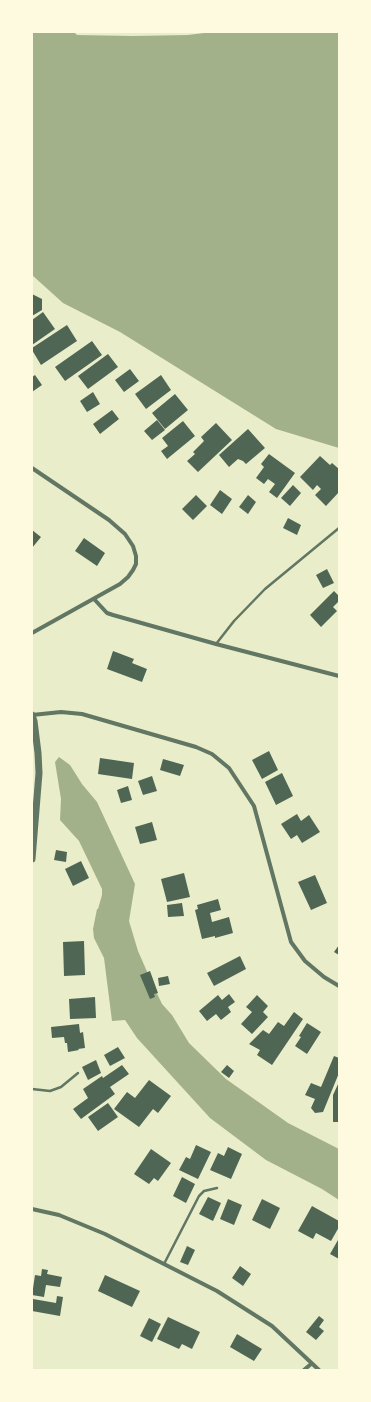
<!DOCTYPE html>
<style>
body{margin:0}
#map{position:relative;width:371px;height:1402px;overflow:hidden;background:#e9edc9;font-family:Montserrat,sans-serif}
canvas{display:block}
.frame{position:absolute;inset:0;border:33px solid #fefae0;pointer-events:none}
</style>
<div id="map">
<canvas width="371" height="1402"></canvas>
<div class="frame"></div>
</div>
<script>
const ctx = document.querySelector('canvas').getContext('2d');
ctx.lineJoin = 'round';
function fill(path, color) {
  ctx.fillStyle = color;
  ctx.fill(path, 'evenodd');
}
function toPath(rows) {
  const path = new Path2D();
  for (const r of rows) {
    path.moveTo(r[0], r[1]);
    for (let i = 2; i < r.length; i += 2) path.lineTo(r[i], r[i + 1]);
  }
  return path;
}
function strokePath(path, color, width, dash) {
  ctx.strokeStyle = color;
  ctx.lineWidth = width;
  ctx.lineCap = dash ? 'butt' : 'round';
  ctx.setLineDash(dash || []);
  ctx.stroke(path);
}
fill(toPath([
 [32,32,74,32,77,35,133,36,188,35,212,32,339,32,339,448,276,429,120,332,63,303,32,275],
 [59,757,70,765,82,784,97,802,135,884,129,921,138,951,152,983,162,1004,172,1015,189,1043,226,1079,288,1123,339,1149,339,1200,322,1189,266,1160,210,1118,137,1038,125,1020,112,1021,104,958,94,938,93,929,97,909,98,909,102,895,102,889,79,841,60,820,61,799,55,762]
]), '#a3b18a');
fill(toPath([
 [32,294,42,299,42,310,32,316],
 [43,312,55,329,32,345,32,320],
 [67,325,77,341,41,365,32,350,32,348],
 [92,341,102,355,65,381,55,367],
 [108,354,118,367,88,389,78,376],
 [130,369,139,381,124,392,115,380],
 [35,375,42,385,32,392,32,377],
 [161,375,171,390,146,409,135,394],
 [93,392,100,404,87,412,80,401],
 [175,394,188,410,165,429,152,413],
 [112,410,119,419,100,434,93,424],
 [157,420,165,430,152,440,144,431],
 [183,421,195,436,167,459,161,451,168,446,162,438],
 [216,423,232,440,198,472,187,461,195,454,193,452,204,441,201,437],
 [248,429,265,448,246,464,243,461,238,459,229,467,219,455],
 [269,454,295,473,277,498,269,492,275,484,268,479,264,484,256,478,264,467,261,464],
 [320,456,330,465,332,463,339,469,339,492,326,506,315,495,321,489,317,485,313,490,300,477],
 [293,485,301,493,290,506,281,498],
 [220,490,232,499,222,514,210,505],
 [196,495,207,506,193,520,182,509],
 [248,495,256,502,248,514,239,507],
 [288,518,301,525,297,535,283,528],
 [32,530,41,537,32,548],
 [84,538,105,553,97,566,75,551],
 [327,569,334,583,323,588,316,575],
 [334,591,339,596,339,601,333,607,337,611,321,627,310,615],
 [113,651,134,659,132,663,147,669,142,682,107,669],
 [269,751,278,770,262,779,252,760],
 [100,758,134,763,132,779,98,774],
 [163,759,184,765,180,776,160,770],
 [282,773,293,796,276,805,265,782],
 [152,776,157,791,143,795,138,781],
 [128,786,132,800,121,803,117,790],
 [297,814,301,821,309,815,320,832,302,843,297,835,291,839,281,824],
 [152,822,157,840,140,844,135,827],
 [56,850,67,852,66,862,54,860],
 [81,861,89,878,73,886,65,869],
 [184,873,190,897,167,902,161,879],
 [315,875,327,903,311,910,298,882],
 [218,899,221,910,210,913,212,922,229,917,233,933,215,938,215,936,202,939,195,910,198,909,197,905],
 [182,903,184,916,168,917,167,905],
 [84,941,85,975,64,976,63,942],
 [339,945,339,955,334,952],
 [240,956,246,969,214,986,207,973],
 [150,971,158,993,154,994,155,997,150,999,140,975],
 [168,976,170,984,159,986,158,978],
 [229,994,235,1002,228,1007,231,1012,221,1020,216,1014,207,1021,199,1011,218,995,222,1000],
 [257,995,268,1006,263,1012,268,1017,252,1034,241,1024,252,1012,246,1007],
 [95,997,96,1018,70,1019,69,999],
 [294,1012,303,1019,272,1065,257,1055,260,1050,249,1044,263,1030,269,1034,278,1022,284,1026],
 [307,1023,321,1032,307,1054,295,1046,301,1037,299,1036],
 [79,1024,80,1033,83,1032,85,1048,78,1049,79,1050,68,1052,67,1043,65,1043,64,1037,52,1038,51,1027],
 [118,1047,125,1058,110,1066,104,1055],
 [334,1056,339,1058,339,1073,323,1112,315,1113,311,1108,315,1099,305,1095,311,1083,321,1087],
 [96,1060,101,1073,88,1080,82,1067],
 [122,1065,129,1074,110,1087,115,1094,81,1119,73,1109,88,1098,83,1089,102,1076,103,1078],
 [227,1065,234,1071,229,1078,221,1072],
 [149,1080,171,1096,158,1113,153,1109,139,1127,114,1109,127,1092,135,1098],
 [339,1082,339,1122,333,1122,333,1095],
 [108,1103,118,1117,98,1131,88,1117],
 [196,1145,211,1152,198,1179,179,1170,186,1157,190,1159],
 [228,1147,242,1154,231,1179,210,1170,218,1153,224,1156],
 [151,1149,171,1163,158,1181,154,1178,149,1184,134,1174],
 [182,1177,195,1184,186,1203,173,1196],
 [208,1197,221,1203,213,1221,199,1214],
 [228,1199,242,1205,234,1225,220,1219],
 [262,1199,280,1208,270,1229,252,1220],
 [312,1206,339,1221,339,1227,331,1241,316,1233,313,1239,298,1231],
 [338,1240,339,1240,339,1259,330,1254],
 [187,1246,195,1250,188,1265,180,1262],
 [240,1266,251,1274,243,1286,232,1278],
 [42,1269,48,1270,47,1274,62,1277,60,1287,46,1285,44,1297,32,1295,35,1275,41,1276],
 [105,1275,140,1291,132,1307,98,1291],
 [57,1296,63,1297,60,1316,32,1311,33,1299,56,1303],
 [319,1316,324,1320,319,1327,324,1331,316,1340,306,1332],
 [168,1317,200,1332,192,1349,182,1344,179,1349,157,1339],
 [149,1318,161,1324,152,1342,140,1336],
 [237,1334,262,1349,254,1361,230,1347]
]), '#4f6655');
strokePath(toPath([
 [216,644,234,621,265,589,339,528],
 [32,1089,50,1091,61,1087,78,1073],
 [164,1264,199,1196,204,1191,217,1188]
]), '#617663', 2.5);
strokePath(toPath([
 [32,468,109,520,125,534,133,546,136,556,136,564,133,570,128,577,120,584,32,633],
 [94,599,107,613,113,615,216,644,339,676],
 [32,715,61,712,82,714,196,747,212,754,229,768,254,806,291,942,305,961,324,977,339,986],
 [32,1209,59,1215,105,1234,217,1291,272,1326,319,1370],
 [304,1370,311,1364]
]), '#617663', 4);
strokePath(toPath([
 [32,715,34,721,38,753,39,773,32,859]
]), '#617663', 7);
</script>
